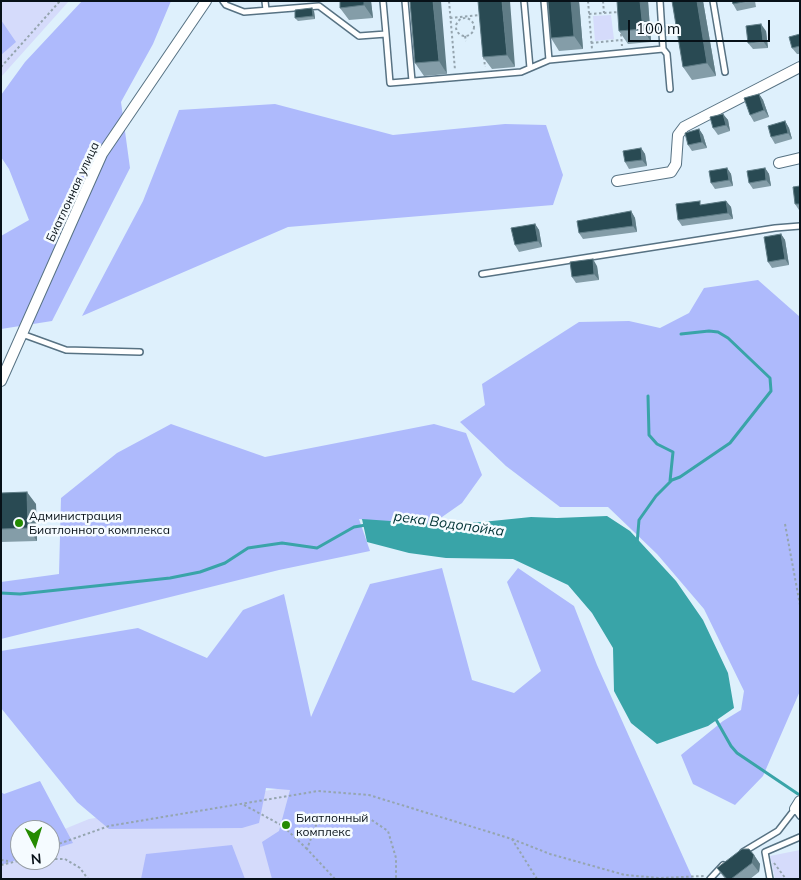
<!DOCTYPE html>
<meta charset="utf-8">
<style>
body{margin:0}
#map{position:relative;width:801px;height:880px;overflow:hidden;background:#def0fc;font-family:Mulish,sans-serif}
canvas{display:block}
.frame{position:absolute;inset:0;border:2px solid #071118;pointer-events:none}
.north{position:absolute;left:10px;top:820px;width:50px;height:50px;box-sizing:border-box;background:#f5fbff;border:1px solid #969da3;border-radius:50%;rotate:175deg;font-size:14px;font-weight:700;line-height:20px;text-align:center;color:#071118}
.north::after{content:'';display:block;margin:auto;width:18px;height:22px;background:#258b02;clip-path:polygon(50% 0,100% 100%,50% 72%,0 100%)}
.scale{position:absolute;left:628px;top:20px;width:142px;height:22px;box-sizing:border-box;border:2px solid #071118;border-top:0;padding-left:6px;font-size:15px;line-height:18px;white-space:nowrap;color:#071118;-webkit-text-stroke:4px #f5fbff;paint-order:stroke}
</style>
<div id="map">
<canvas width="801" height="880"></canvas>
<div class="frame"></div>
<div class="north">N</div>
<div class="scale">100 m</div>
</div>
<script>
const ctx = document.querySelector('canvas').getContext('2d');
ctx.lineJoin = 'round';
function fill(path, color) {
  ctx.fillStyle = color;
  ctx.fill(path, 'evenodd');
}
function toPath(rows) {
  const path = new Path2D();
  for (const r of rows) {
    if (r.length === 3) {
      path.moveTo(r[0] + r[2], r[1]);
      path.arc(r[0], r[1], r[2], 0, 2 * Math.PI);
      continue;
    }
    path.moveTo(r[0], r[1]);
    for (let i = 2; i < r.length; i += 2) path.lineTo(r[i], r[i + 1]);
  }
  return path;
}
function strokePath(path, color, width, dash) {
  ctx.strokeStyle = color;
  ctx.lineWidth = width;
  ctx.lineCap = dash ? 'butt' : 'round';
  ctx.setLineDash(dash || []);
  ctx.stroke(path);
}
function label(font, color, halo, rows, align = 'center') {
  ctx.font = font + ' Mulish,sans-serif';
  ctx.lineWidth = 5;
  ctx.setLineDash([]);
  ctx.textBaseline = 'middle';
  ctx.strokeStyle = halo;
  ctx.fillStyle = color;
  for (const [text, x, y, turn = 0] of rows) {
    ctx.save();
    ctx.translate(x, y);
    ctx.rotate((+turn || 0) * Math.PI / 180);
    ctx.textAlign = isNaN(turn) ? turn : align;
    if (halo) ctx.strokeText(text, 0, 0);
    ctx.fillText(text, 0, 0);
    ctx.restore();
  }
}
fill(toPath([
 [1,1,69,1,1,77],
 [611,15,614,39,595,41,593,16],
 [327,781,544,879,1,879,1,848,20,845,20,860,50,860,50,835,89,819],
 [800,850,800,879,775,879,770,856]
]), '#d5dbfb');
fill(toPath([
 [82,1,171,1,153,44,121,102,130,168,52,321,1,329,1,236,29,220,9,169,1,157,1,95,25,62],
 [1,20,16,42,1,55],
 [275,104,393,135,505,124,546,125,563,175,553,205,288,227,82,316,143,201,179,110],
 [758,280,800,317,800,691,763,776,735,805,693,784,681,755,723,721,741,710,744,691,704,609,657,554,608,507,560,507,506,466,460,422,485,405,482,384,579,322,629,321,660,328,689,313,704,288],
 [171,424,265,457,434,424,466,433,482,475,462,503,432,524,402,525,359,519,370,551,279,570,1,639,1,582,59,574,61,498,117,453],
 [442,568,472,680,514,693,541,671,507,582,518,568,574,606,597,665,693,879,272,879,262,842,279,831,290,790,266,788,259,823,242,828,109,829,77,802,1,708,1,651,138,628,207,658,243,610,284,594,311,717,370,584],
 [40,781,73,843,50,850,50,830,20,830,20,859,1,865,1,792,4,794],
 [232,845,245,879,141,879,146,854]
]), '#aebafc');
fill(toPath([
 [607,516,630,531,676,581,703,620,728,673,734,708,708,726,657,744,631,723,614,691,613,648,592,613,568,585,513,559,446,558,409,553,367,542,362,519,433,524,482,522,531,517,557,518]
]), '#39a4a8');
strokePath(toPath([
 [648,396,649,435,657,444,673,452,670,481],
 [637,544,639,520,656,496,672,480,680,477,730,443,771,391,770,378,728,338,718,332,709,331,681,334],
 [1,593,20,594,170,578,200,572,225,563,248,548,282,543,317,548,354,527,366,525],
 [714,716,731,746,737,753,798,794]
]), '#39a4a8', 3);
const lane = toPath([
 [223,1,226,5,244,12,319,6,359,36,386,34,383,1],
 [265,1,266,10],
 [405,1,412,81],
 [524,1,530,68],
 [544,1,549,60],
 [713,1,725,72],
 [386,34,390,83,521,72,549,60,663,49,660,1],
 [663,49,667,54,670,89],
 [482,274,775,228,800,226],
 [22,334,66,350,140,352],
 [743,852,778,831,795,809,800,816],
 [710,879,723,865],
 [770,879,765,852,800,837]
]);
const street = toPath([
 [779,163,800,158],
 [617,181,671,172,676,164,678,135,684,127,800,67],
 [1,381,102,154,206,1],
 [795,809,800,801]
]);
strokePath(lane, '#577283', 8);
strokePath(street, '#577283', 12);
strokePath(toPath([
 [449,1,455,70],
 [588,1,592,49],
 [603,1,604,13],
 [589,14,619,12],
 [450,18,480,15],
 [465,27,9],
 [621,34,622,46],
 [465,36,466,41],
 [591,43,621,40],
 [484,57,485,67],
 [1,67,60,1],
 [785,524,800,605],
 [244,805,283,826,307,849],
 [512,839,550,854,625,875,660,878,704,876],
 [50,847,109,826,318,791,369,795,512,839,537,879],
 [50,859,65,859,80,868,88,879],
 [1,860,8,861],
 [774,863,786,879],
 [1,865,22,860],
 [335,879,307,849,316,825,340,816,367,817,388,831,396,858,396,879],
 [792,879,799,879]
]), '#95a5af', 2, [2.5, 2.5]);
strokePath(lane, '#fff', 5);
strokePath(street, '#fff', 10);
fill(toPath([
 [371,1,373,18,349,20,340,8],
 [410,1,447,74,424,76,415,63],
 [478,1,515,67,492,69,483,57],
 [548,1,579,1,583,49,559,51,551,38],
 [617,1,648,1,651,42,628,44,619,31],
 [672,1,703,1,716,76,692,80,683,67],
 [732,1,755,1,756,7,737,11,733,4],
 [314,11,315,19,298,21,295,18],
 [766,31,768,48,753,49,748,43],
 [800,34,800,54,797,54,792,48],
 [759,94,763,100,769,117,754,122,750,115],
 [723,114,728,120,730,131,718,135,713,128],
 [785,121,789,128,792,139,775,144,771,137],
 [699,129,703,135,707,148,692,151,688,145],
 [641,148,645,154,647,166,629,169,625,162],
 [727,168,731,174,733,186,715,189,711,183],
 [765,168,769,174,771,186,753,189,749,183],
 [800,186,800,210,799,210,795,204],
 [726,201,731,207,733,219,682,226,678,220,702,205],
 [631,211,635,218,637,232,583,239,579,233],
 [535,224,539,230,542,247,519,252,515,245],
 [781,234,785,240,789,265,772,268,768,262],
 [597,266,599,280,576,283,572,277],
 [1,493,36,504,37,541,1,542],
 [754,855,760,864,759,872,750,879,725,879,717,868]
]), '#849da8');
fill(toPath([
 [364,1,371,1,373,18,364,5],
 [433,1,441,1,447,74,439,61],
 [502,1,510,1,515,67,507,55],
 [571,1,579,1,583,49,574,36],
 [640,1,648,1,651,42,643,29],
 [697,1,703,1,716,76,707,63],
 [312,8,314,11,315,19,313,16],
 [761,24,766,31,768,48,763,41],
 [759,94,763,100,769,117,764,110],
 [723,114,728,120,730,131,726,125],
 [785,121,789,128,792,139,788,133],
 [699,129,703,135,707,148,702,142],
 [641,148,645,154,647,166,642,160],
 [727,168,731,174,733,186,729,180],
 [765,168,769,174,771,186,766,180],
 [726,201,731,207,733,219,728,213],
 [631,211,635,218,637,232,633,226],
 [535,224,539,230,542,247,538,241],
 [781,234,785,240,789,265,785,259],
 [593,259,597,266,599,280,594,274],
 [27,492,36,504,37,541,28,528],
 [754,855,760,864,759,872,752,863]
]), '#5f7c86');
const building = toPath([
 [340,1,364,1,364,5,340,8,340,1],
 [410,1,433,1,439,61,415,63,410,1],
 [478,1,502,1,507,55,483,57,478,1],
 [548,1,571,1,574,36,551,38,548,1],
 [617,1,640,1,643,29,619,31,617,1],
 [672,1,697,1,707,63,683,67,672,1],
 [732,1,748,1,733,4,732,1],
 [312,8,313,16,295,18,295,10,312,8],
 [761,24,763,41,748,43,746,26,761,24],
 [800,34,800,46,792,48,789,37,800,34],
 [759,94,764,110,750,115,744,98,759,94],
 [723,114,726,125,713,128,710,117,723,114],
 [785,121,788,133,771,137,768,126,785,121],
 [699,129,702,142,688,145,685,133,699,129],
 [641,148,642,160,625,162,623,151,641,148],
 [727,168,729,180,711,183,709,171,727,168],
 [765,168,766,180,749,183,747,171,765,168],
 [800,186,800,204,795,204,793,187,800,186],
 [700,201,700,205,726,201,728,213,678,220,676,204,700,201],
 [631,211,633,226,579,233,577,221,631,211],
 [535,224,538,241,515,245,511,228,535,224],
 [781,234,785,259,768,262,764,237,781,234],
 [593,259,594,274,572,277,570,262,593,259],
 [27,492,28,528,1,529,1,493,27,492],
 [742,849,749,849,754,855,752,863,731,879,727,879,717,868,742,849]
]);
fill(building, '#294a53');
strokePath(building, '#5f7c86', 1);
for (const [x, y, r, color] of [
 [19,523,5,"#258b02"],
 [286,825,5,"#258b02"]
]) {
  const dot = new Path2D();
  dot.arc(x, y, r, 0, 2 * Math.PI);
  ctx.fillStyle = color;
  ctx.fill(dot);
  strokePath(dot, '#f5fbff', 2);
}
label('12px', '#071118', '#f5fbff', [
 ["Биатлонная улица",73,192,-65]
]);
label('12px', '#071118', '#f5fbff', [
 ["Администрация",29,516],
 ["Биатлонного комплекса",29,530],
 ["Биатлонный",296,818],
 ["комплекс",296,832]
], 'left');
label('italic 14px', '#003335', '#f5fbff', [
 ["река Водопойка",449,524,8]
]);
</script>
